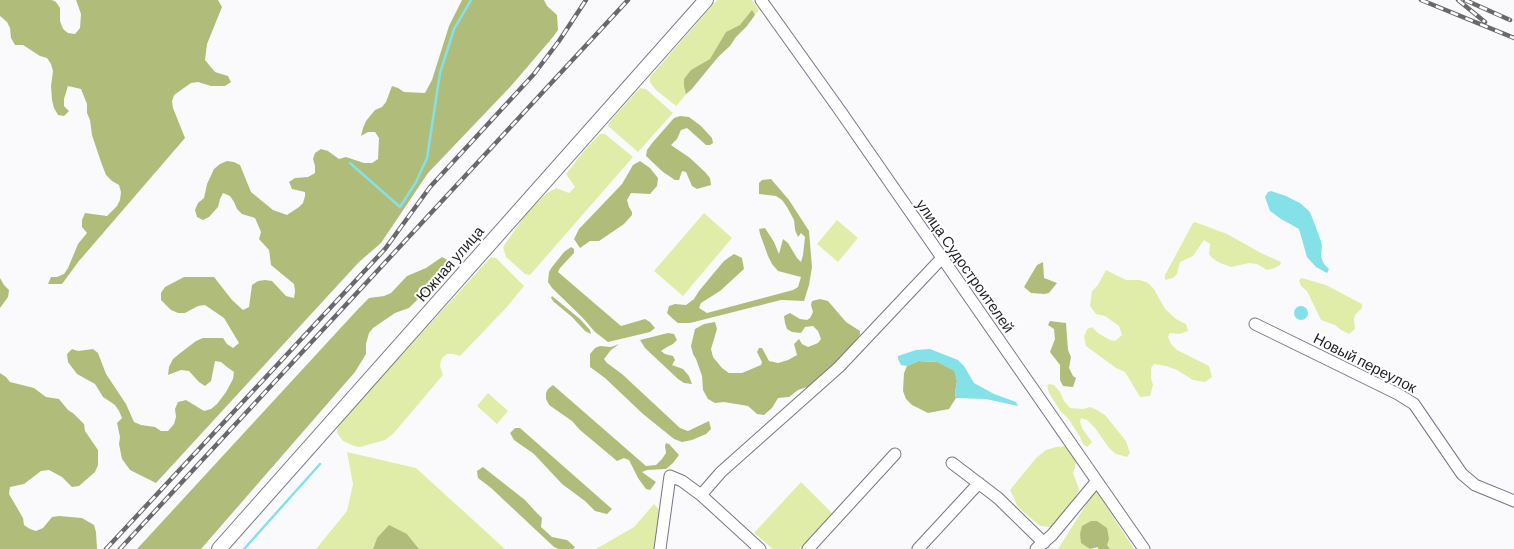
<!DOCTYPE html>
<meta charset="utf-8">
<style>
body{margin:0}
canvas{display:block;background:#fafafd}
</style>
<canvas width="1514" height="549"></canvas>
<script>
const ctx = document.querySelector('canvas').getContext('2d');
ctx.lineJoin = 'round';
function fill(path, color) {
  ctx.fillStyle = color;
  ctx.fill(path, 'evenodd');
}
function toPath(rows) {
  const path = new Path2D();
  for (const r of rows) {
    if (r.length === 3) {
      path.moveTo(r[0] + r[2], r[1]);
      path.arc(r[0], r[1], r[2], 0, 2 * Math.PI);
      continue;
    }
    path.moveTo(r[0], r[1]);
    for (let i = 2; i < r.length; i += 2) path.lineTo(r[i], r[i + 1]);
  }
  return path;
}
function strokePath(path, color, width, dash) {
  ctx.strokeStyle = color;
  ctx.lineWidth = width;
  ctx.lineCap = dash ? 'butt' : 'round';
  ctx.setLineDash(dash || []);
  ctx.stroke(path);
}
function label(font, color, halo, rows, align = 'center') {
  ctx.font = font + ' Barlow,sans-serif';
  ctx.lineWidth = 4;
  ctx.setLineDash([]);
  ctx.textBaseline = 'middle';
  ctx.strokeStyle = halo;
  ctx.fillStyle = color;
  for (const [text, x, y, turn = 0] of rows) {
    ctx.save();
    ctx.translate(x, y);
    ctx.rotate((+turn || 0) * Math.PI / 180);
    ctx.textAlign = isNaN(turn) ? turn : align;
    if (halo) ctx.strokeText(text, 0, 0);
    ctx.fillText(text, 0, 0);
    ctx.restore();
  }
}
fill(toPath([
 [717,0,752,0,759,10,676,106,656,90,650,82,650,77],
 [640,88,646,89,673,113,638,152,608,126,611,120],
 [600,134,605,134,633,157,530,275,525,274,506,257,503,247,526,214,546,194,556,188,569,193,575,187,566,174,583,152],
 [704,213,732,238,683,296,654,271],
 [837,220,858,238,838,262,817,244],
 [1195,222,1227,234,1261,253,1281,262,1280,265,1275,268,1267,270,1257,264,1249,263,1231,267,1220,263,1212,258,1209,254,1210,244,1204,240,1193,256,1180,262,1177,274,1173,278,1165,280,1165,275,1193,223],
 [491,257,496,258,524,286,506,308,460,356,453,354,447,354,443,357,441,360,440,366,443,375,393,434,385,440,360,447,354,446,343,441,337,433,338,427,347,415],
 [1106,270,1126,280,1140,280,1148,283,1154,289,1165,309,1176,319,1186,324,1188,331,1179,334,1170,333,1168,337,1171,344,1177,350,1209,366,1212,377,1205,382,1193,380,1177,370,1166,366,1154,364,1151,368,1151,378,1153,385,1150,396,1140,397,1125,372,1116,368,1086,346,1084,336,1087,329,1092,327,1098,333,1110,340,1115,341,1122,335,1119,326,1105,316,1096,314,1090,306,1092,291,1098,285],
 [1302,278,1326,285,1362,304,1362,308,1355,315,1354,319,1355,329,1349,334,1341,330,1335,325,1321,320,1307,291,1301,286,1299,280],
 [1049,384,1054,385,1060,392,1064,401,1070,408,1083,409,1090,407,1097,410,1105,415,1126,441,1130,453,1127,457,1116,454,1109,448,1095,428,1087,420,1081,418,1080,422,1082,428,1092,442,1087,447,1083,444,1080,437,1068,418,1061,412,1049,393,1047,386],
 [488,393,508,411,497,424,477,406],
 [1066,446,1072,452,1076,463,1073,473,1079,489,1074,500,1058,523,1051,527,1040,526,1018,507,1010,490,1036,458,1046,450,1056,447],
 [347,452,416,468,505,549,419,549,407,534,377,538,373,549,316,549,347,511,353,484],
 [801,482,833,514,799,549,773,549,754,533],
 [1097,492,1134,549,1110,549,1107,545,1090,549,1058,549,1091,497],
 [654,504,661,512,657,549,596,549,634,527]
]), '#e0eda9');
fill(toPath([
 [0,0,52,0,56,2,60,8,60,21,63,29,68,33,75,34,80,28,81,14,76,0,218,0,222,7,207,44,205,60,215,72,228,76,231,82,225,86,211,86,198,82,191,83,174,95,172,101,173,108,185,138,79,261,62,284,48,284,51,277,57,277,64,274,68,268,78,244,87,233,82,227,82,220,85,213,107,216,117,206,120,200,121,192,119,185,112,181,106,175,101,162,92,135,90,120,87,113,87,104,81,89,68,86,64,99,64,106,69,111,64,116,58,115,54,108,52,100,51,86,53,71,51,64,47,58,40,56,23,45,15,45,11,38,10,28,7,22,0,16],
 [462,0,544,0,547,6,557,15,558,30,553,37,511,86,428,173,381,243,359,262,156,483,130,470,122,459,119,444,120,437,117,423,122,418,119,411,115,405,103,397,95,384,77,374,68,362,67,354,72,349,78,351,93,349,98,353,106,374,126,404,134,422,141,425,155,427,161,431,168,431,174,424,176,417,175,409,178,402,186,400,204,411,211,409,217,404,226,392,233,379,234,372,227,367,221,362,215,361,211,381,205,386,199,382,189,371,181,370,168,375,169,367,173,359,179,354,196,341,203,338,223,338,227,344,233,348,239,343,224,318,205,305,198,306,185,313,178,313,171,310,161,300,161,293,165,287,184,277,214,277,232,300,243,310,249,307,252,285,258,281,265,280,272,281,286,296,294,298,295,291,294,284,271,265,269,250,259,239,261,232,255,218,242,214,237,209,234,202,230,196,223,193,220,199,218,207,209,217,203,220,197,217,195,210,198,203,204,198,207,184,214,169,220,164,227,161,234,162,240,165,251,192,273,210,287,215,299,207,303,203,305,196,305,192,292,189,289,182,295,178,308,177,315,173,315,166,313,159,315,153,321,149,328,151,339,159,346,157,364,163,372,163,378,159,379,138,375,132,368,132,361,136,363,128,366,121,375,110,382,107,386,102,392,86,398,88,404,92,425,93,432,80,449,26],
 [752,10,755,15,747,26,736,37,730,46,718,57,691,90,686,94,684,86,684,79,691,70,710,59,726,32,740,25],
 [680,116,689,117,701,126,712,138,713,143,710,145,706,145,687,128,681,130,677,139,671,145,690,158,705,172,710,178,711,185,697,189,692,186,686,172,682,171,679,180,675,180,663,172,646,156,647,150,653,142,674,118],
 [640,161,650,168,658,178,657,186,650,194,631,193,627,200,629,207,632,212,632,215,624,224,599,241,590,241,580,248,574,239,579,229,622,184,633,165],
 [771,179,789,200,809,231,812,267,809,285,804,301,781,300,690,323,678,323,673,319,667,313,669,306,675,304,686,305,694,299,699,291,713,274,724,261,734,254,742,258,744,269,720,291,701,303,699,308,707,313,793,290,798,287,801,277,778,271,772,264,768,256,760,234,759,229,765,228,774,242,779,254,783,239,788,243,797,258,801,262,803,255,805,237,801,233,798,237,795,230,794,220,787,207,782,200,776,196,759,194,759,183,762,180],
 [571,247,574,249,574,253,560,268,558,272,621,326,645,319,650,322,655,328,650,332,608,342,595,332,582,317,552,288,548,282,549,272,552,267,564,252],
 [442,257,451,262,452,265,409,308,395,313,373,328,369,333,366,344,366,354,355,372,201,549,137,549,359,308,369,298,384,296,391,293,407,276,426,268],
 [1043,262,1044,278,1057,283,1049,293,1044,294,1031,293,1024,287,1037,265],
 [0,278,4,285,9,290,8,297,0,308],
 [552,296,580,319,590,330,591,334,585,331,572,317,554,302,551,298],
 [820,299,828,301,846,322,860,331,860,335,840,359,816,384,798,390,789,397,778,398,772,408,764,415,757,414,748,406,724,402,715,403,708,399,703,390,702,376,696,359,693,354,691,346,695,329,704,324,715,322,717,329,711,349,713,357,722,368,729,373,742,373,761,365,762,362,757,352,759,348,762,348,769,361,778,363,788,360,797,355,794,344,799,339,802,344,808,347,818,343,821,339,818,331,813,326,805,327,801,333,792,332,787,329,785,323,784,316,790,313,800,319,807,320,810,318,813,312,811,305,812,301],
 [1050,321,1066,323,1068,350,1071,357,1069,368,1073,376,1076,378,1073,387,1063,386,1060,380,1060,365,1050,352,1055,339,1054,329,1048,325],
 [668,333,674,334,677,340,673,344,667,347,661,351,665,354,673,356,675,360,672,365,683,369,689,376,692,384,684,383,678,379,645,348,640,340],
 [619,344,611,350,604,359,607,363,622,374,680,428,688,431,709,421,711,429,706,434,692,440,682,442,674,439,643,414,605,378,590,367,590,354,595,348,600,346,611,347],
 [918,361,938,362,955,371,957,381,955,393,956,398,949,409,928,413,912,405,906,399,903,391,904,373,907,366],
 [0,373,6,377,10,382,34,388,46,397,59,399,68,410,74,414,84,424,85,431,98,450,98,465,95,472,79,486,72,487,62,477,49,470,41,471,24,484,10,487,9,494,23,518,24,525,30,529,36,531,43,528,52,517,59,516,82,518,94,525,96,532,97,549,0,549],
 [553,385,646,466,656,465,662,459,666,453,665,446,666,443,669,444,679,455,673,463,666,469,647,470,642,472,656,482,650,490,646,489,638,478,629,460,624,458,617,461,580,430,572,421,549,405,546,399,546,393,548,389],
 [515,428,520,428,612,509,607,514,595,511,585,501,562,484,534,454,514,440,510,433],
 [483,467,525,500,535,511,542,518,541,527,552,537,567,540,575,547,573,549,559,549,554,547,490,487,478,478,477,471],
 [1091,521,1097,521,1107,528,1109,539,1107,545,1110,549,1098,549,1098,547,1090,549,1081,543,1080,534,1082,526],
 [389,525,407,534,419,549,373,549,377,538]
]), '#b0bd7a');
fill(toPath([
 [1271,191,1286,196,1300,203,1310,212,1318,233,1322,245,1321,257,1324,264,1329,269,1327,273,1316,267,1307,257,1299,229,1281,219,1270,211,1265,197,1268,192],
 [1301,313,7],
 [930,349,958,360,964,366,974,383,994,394,1016,402,1018,406,986,399,956,398,955,393,957,381,954,371,938,362,918,361,907,366,901,365,898,359,898,356,916,350]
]), '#83e1e7');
strokePath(toPath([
 [350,163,400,207,416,182,427,158,440,73,454,29,471,0],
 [244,549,320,464]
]), '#83e1e7', 2.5);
const minor = toPath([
 [761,0,841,112,1144,549],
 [1255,324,1398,394,1414,404,1462,474,1475,485,1514,501],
 [952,463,998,498,1044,543],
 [701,495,721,472,839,367,941,259],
 [660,549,670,476,682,481,701,495,760,549],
 [808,549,895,454],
 [918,549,979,483],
 [1036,549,1052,535,1096,482]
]);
const major = toPath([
 [219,549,706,0]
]);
strokePath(minor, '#787685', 13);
strokePath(major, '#787685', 16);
strokePath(minor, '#fff', 11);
strokePath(major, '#fff', 14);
const rail = toPath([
 [1421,0,1514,38],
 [1458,0,1485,22],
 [1465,0,1510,20],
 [106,549,385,249,430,187,534,74,559,41,586,0],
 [120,549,628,0]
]);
strokePath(rail, '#69686d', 4.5);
strokePath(rail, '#fff', 2.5, [8]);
label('15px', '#201f25', '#fff', [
 ["Южная улица",450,264,-49],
 ["улица Судостроителей",965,266,55],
 ["Новый переулок",1365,363,27]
]);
</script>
